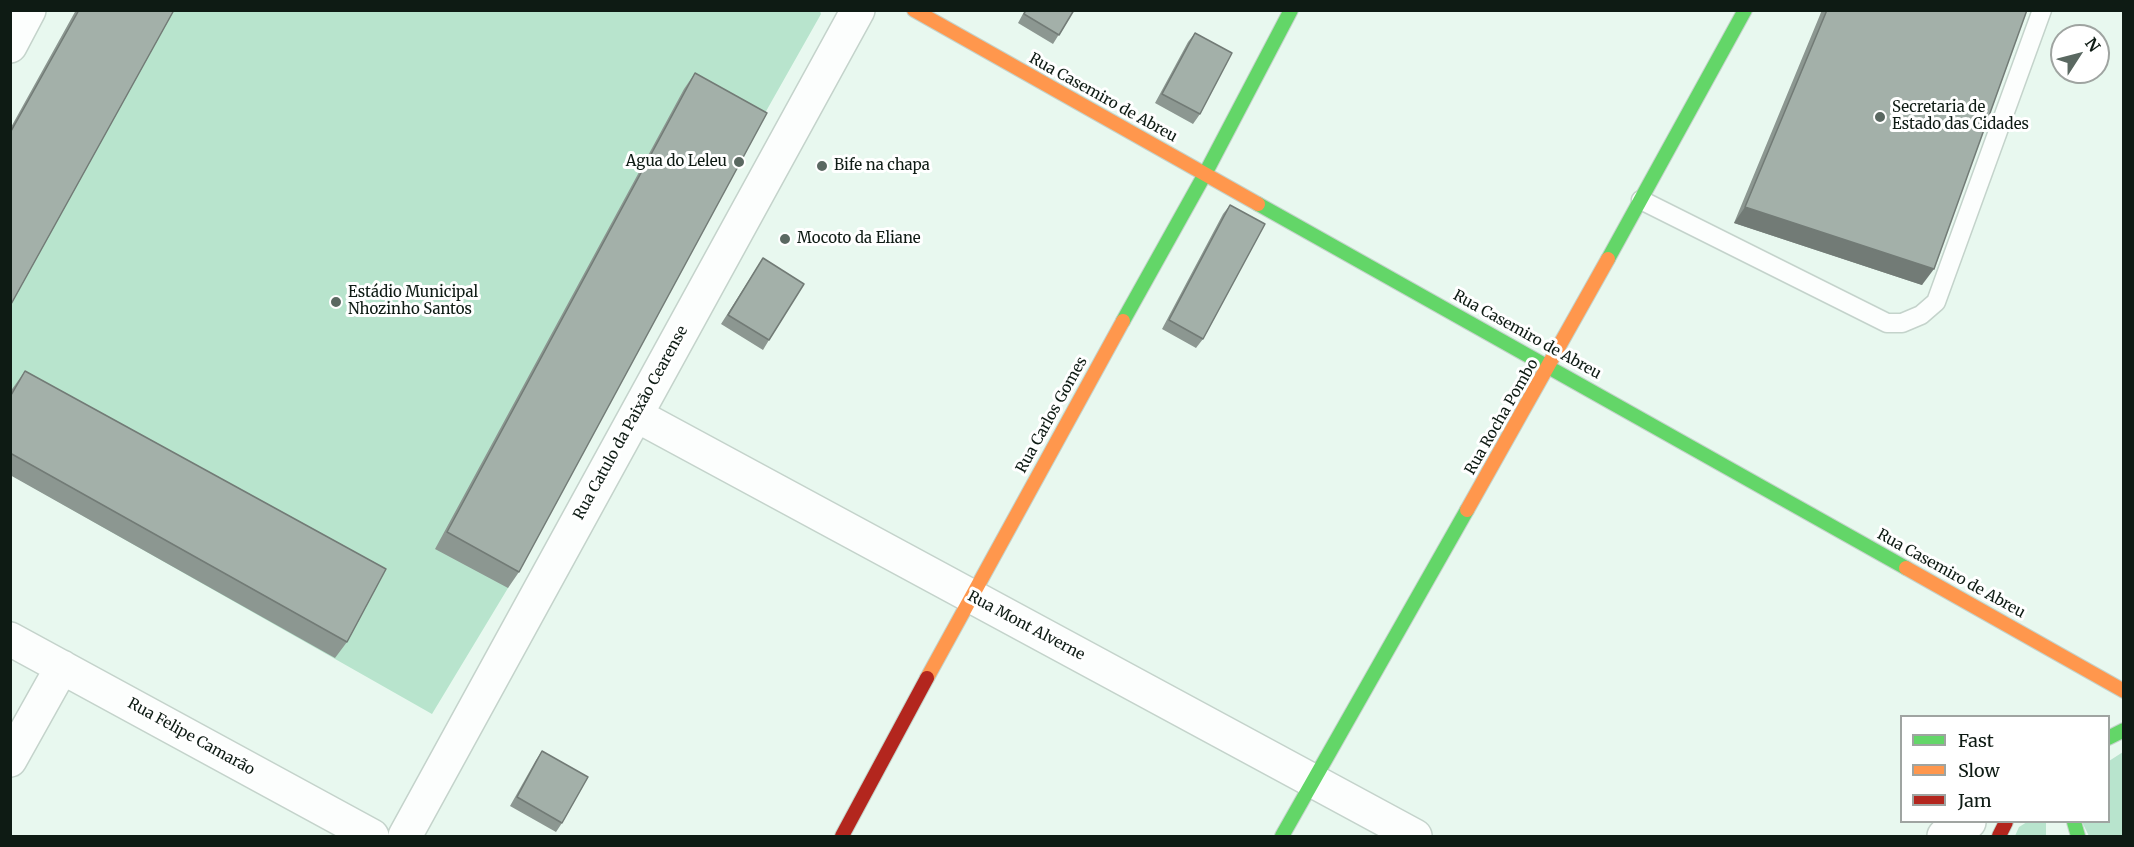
<!DOCTYPE html>
<meta charset="utf-8">
<style>
body{margin:0}
#map{position:relative;width:2134px;height:847px;overflow:hidden;background:#e8f8ef;font-family:Merriweather,serif}
canvas{display:block}
.frame{position:absolute;inset:0;border:12px solid #0e1b14;pointer-events:none}
.legend{position:absolute;left:1900px;top:715px;width:210px;height:108px;box-sizing:border-box;background:#fff;border:2px solid #9fa4a1;margin:0;padding:8px 10px;list-style:none;font-size:18px;color:#0e1b14}
.legend li{display:flex;align-items:center;gap:12px;height:30px}
.legend b{width:30px;border:2px solid #9fa4a1}
.north{position:absolute;left:2050px;top:24px;width:60px;height:60px;box-sizing:border-box;background:#fff;border:2px solid #9fa4a1;border-radius:50%;rotate:54deg;font-size:16px;font-weight:700;line-height:24px;text-align:center;color:#0e1b14}
.north::after{content:'';display:block;margin:auto;width:21px;height:27px;background:#5a6861;clip-path:polygon(50% 0,100% 100%,50% 72%,0 100%)}
</style>
<div id="map">
<canvas width="2134" height="847"></canvas>
<div class="frame"></div>
<ul class="legend">
<li><b style="height:8px;background:#63d668"></b>Fast</li>
<li><b style="height:8px;background:#ff974d"></b>Slow</li>
<li><b style="height:8px;background:#b3261e"></b>Jam</li>
</ul>
<div class="north">N</div>
</div>
<script>
const ctx = document.querySelector('canvas').getContext('2d');
ctx.lineJoin = 'round';
function fill(path, color) {
  ctx.fillStyle = color;
  ctx.fill(path, 'evenodd');
}
function toPath(rows) {
  const path = new Path2D();
  for (const r of rows) {
    path.moveTo(r[0], r[1]);
    for (let i = 2; i < r.length; i += 2) path.lineTo(r[i], r[i + 1]);
  }
  return path;
}
function strokePath(path, color, width, dash) {
  ctx.strokeStyle = color;
  ctx.lineWidth = width;
  ctx.lineCap = dash ? 'butt' : 'round';
  ctx.setLineDash(dash || []);
  ctx.stroke(path);
}
function label(font, color, halo, rows, align = 'center') {
  ctx.font = font + ' Merriweather,serif';
  ctx.lineWidth = 6;
  ctx.setLineDash([]);
  ctx.textBaseline = 'middle';
  ctx.strokeStyle = halo;
  ctx.fillStyle = color;
  for (const [text, x, y, turn = 0] of rows) {
    ctx.save();
    ctx.translate(x, y);
    ctx.rotate((+turn || 0) * Math.PI / 180);
    ctx.textAlign = isNaN(turn) ? turn : align;
    if (halo) ctx.strokeText(text, 0, 0);
    ctx.fillText(text, 0, 0);
    ctx.restore();
  }
}
fill(toPath([
 [76,11,820,11,821,14,756,129,508,588,432,714,11,475,11,129],
 [2123,752,2123,836,2089,836,2082,822,2108,822,2109,761],
 [2027,822,2046,822,2046,836,2015,836,2019,827]
]), '#b8e4cd');
const lane = toPath([
 [1641,200,1887,323,1902,323,1921,315,1936,302,2042,10]
]);
const street = toPath([
 [10,46,29,10],
 [636,415,1415,836],
 [10,639,372,836],
 [10,760,62,667],
 [405,836,858,10],
 [1944,836,1969,822]
]);
const fast = toPath([
 [1258,204,1906,568],
 [1608,259,1745,10],
 [1123,321,1205,174,1291,10],
 [2108,738,2124,730],
 [2074,822,2078,836],
 [1282,836,1467,510]
]);
const slow = toPath([
 [914,10,1258,204],
 [1467,510,1608,259],
 [1906,568,2124,691],
 [927,678,1123,321]
]);
const jam = toPath([
 [842,836,927,678],
 [1999,836,2006,822]
]);
strokePath(lane, '#c4d3cb', 21);
strokePath(street, '#c4d3cb', 36);
strokePath(fast, '#c4d3cb', 16);
strokePath(slow, '#c4d3cb', 16);
strokePath(jam, '#c4d3cb', 16);
strokePath(lane, '#fcfefd', 18);
strokePath(street, '#fcfefd', 33);
strokePath(fast, '#63d668', 14);
strokePath(slow, '#ff974d', 14);
strokePath(jam, '#b3261e', 14);
fill(toPath([
 [76,10,174,10,10,306,10,129],
 [1025,10,1074,10,1053,44,1018,23],
 [1822,10,2027,10,1922,285,1734,223],
 [1195,33,1200,114,1193,124,1155,103,1188,42],
 [695,73,519,572,508,588,435,549,684,89],
 [1230,205,1203,339,1196,348,1162,329,1223,214],
 [763,258,769,340,763,350,721,324],
 [25,371,347,642,335,658,10,475,10,392],
 [542,751,562,823,556,832,510,806,536,760]
]), '#8c9791');
fill(toPath([
 [1745,207,1934,269,1922,285,1734,223]
]), '#727b76');
const building = toPath([
 [79,10,174,10,10,306,10,133,79,10],
 [1026,10,1074,10,1059,35,1024,14,1026,10],
 [1827,10,2027,10,1934,269,1745,207,1827,10],
 [1195,33,1232,53,1200,114,1162,94,1195,33],
 [695,73,767,113,519,572,447,532,695,73],
 [1230,205,1265,224,1203,339,1169,320,1230,205],
 [763,258,804,284,769,340,728,315,763,258],
 [25,371,386,569,347,642,10,453,10,397,25,371],
 [542,751,588,777,562,823,517,797,542,751]
]);
fill(building, '#a3b0a9');
strokePath(building, '#727b76', 1.5);
for (const [x, y, r, color] of [
 [1880,117,6,"#5a6861"],
 [739,162,6,"#5a6861"],
 [822,166,6,"#5a6861"],
 [785,239,6,"#5a6861"],
 [336,302,6,"#5a6861"]
]) {
  const dot = new Path2D();
  dot.arc(x, y, r, 0, 2 * Math.PI);
  ctx.fillStyle = color;
  ctx.fill(dot);
  strokePath(dot, '#fff', 2);
}
label('15px', '#0e1b14', '#fff', [
 ["Rua Casemiro de Abreu",1103,98,29],
 ["Rua Casemiro de Abreu",1527,335,29],
 ["Rua Carlos Gomes",1052,415,-61],
 ["Rua Rocha Pombo",1502,417,-60],
 ["Rua Catulo da Paixão Cearense",631,423,-61],
 ["Rua Casemiro de Abreu",1951,574,29],
 ["Rua Mont Alverne",1026,626,28],
 ["Rua Felipe Camarão",191,737,29]
]);
label('15px', '#0e1b14', '#fff', [
 ["Secretaria de",1892,108],
 ["Estado das Cidades",1892,125],
 ["Agua do Leleu",727,162,"right"],
 ["Bife na chapa",834,166],
 ["Mocoto da Eliane",797,239],
 ["Estádio Municipal",348,293],
 ["Nhozinho Santos",348,310]
], 'left');
</script>
